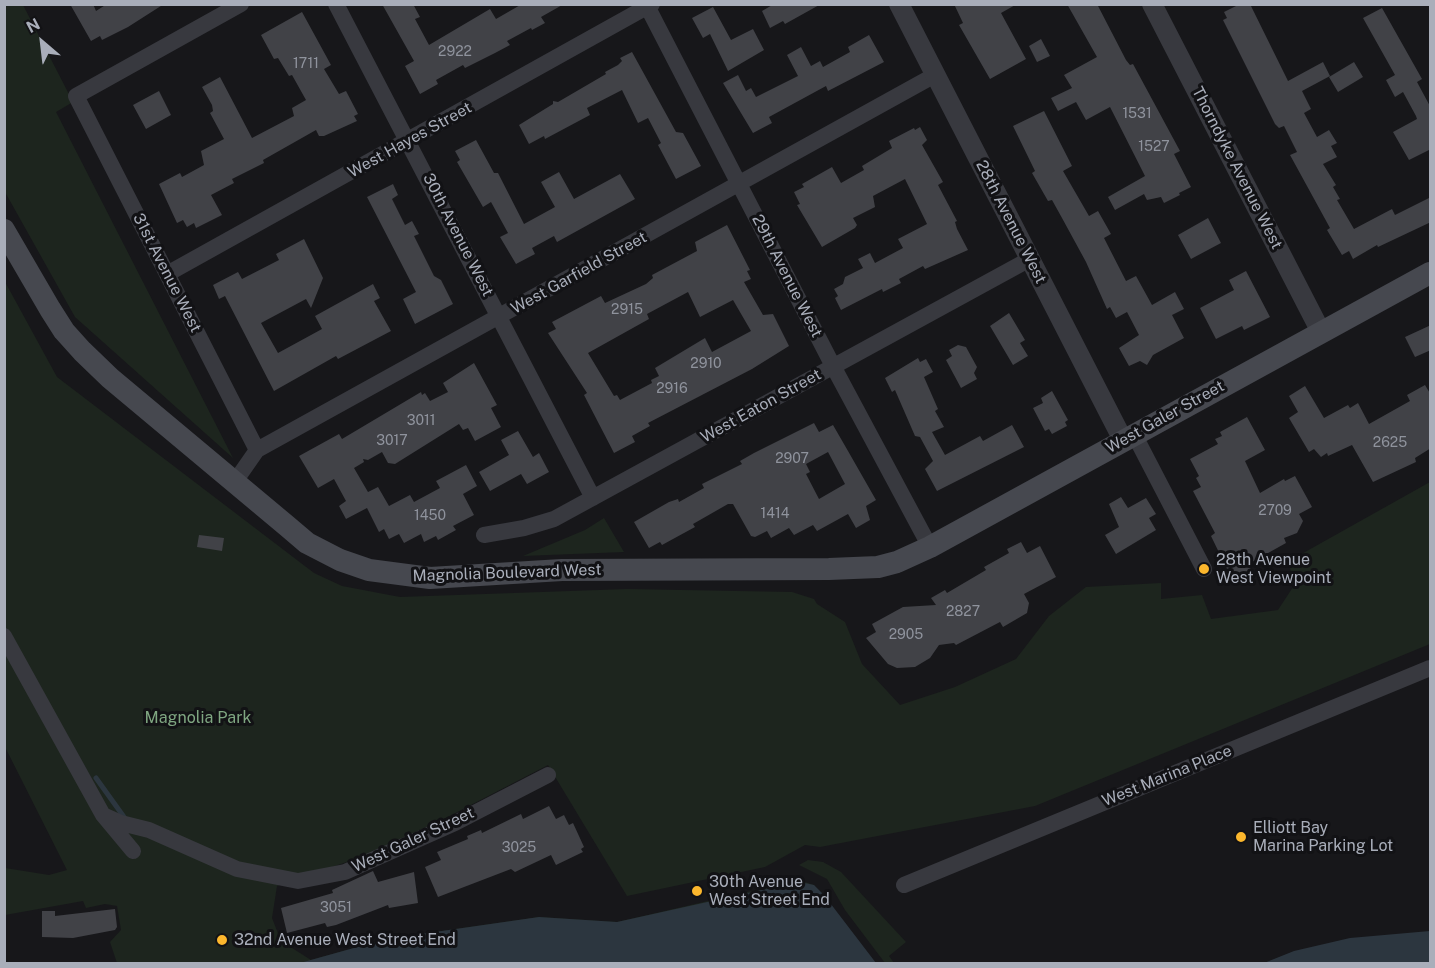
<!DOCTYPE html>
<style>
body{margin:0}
#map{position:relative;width:1435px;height:968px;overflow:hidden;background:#17171a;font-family:"Public Sans",sans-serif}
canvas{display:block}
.frame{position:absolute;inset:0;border:6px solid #a9aeba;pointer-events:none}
.north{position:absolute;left:12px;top:12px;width:60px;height:60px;-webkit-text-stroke:4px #121215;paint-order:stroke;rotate:332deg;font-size:16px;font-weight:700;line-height:24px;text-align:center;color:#a9aeba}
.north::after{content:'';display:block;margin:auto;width:21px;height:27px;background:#a9aeba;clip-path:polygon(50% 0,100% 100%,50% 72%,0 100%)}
</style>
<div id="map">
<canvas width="1435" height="968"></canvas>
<div class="frame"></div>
<div class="north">N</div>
</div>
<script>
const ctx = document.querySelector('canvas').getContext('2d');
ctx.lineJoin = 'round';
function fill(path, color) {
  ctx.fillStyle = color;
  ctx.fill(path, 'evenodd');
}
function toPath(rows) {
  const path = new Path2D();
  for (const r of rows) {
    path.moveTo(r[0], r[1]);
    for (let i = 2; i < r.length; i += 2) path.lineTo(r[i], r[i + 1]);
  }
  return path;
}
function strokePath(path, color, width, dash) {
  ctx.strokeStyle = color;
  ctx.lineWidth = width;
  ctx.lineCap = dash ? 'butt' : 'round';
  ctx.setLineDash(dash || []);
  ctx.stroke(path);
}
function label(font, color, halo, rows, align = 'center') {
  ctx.font = font + ' "Public Sans",sans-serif';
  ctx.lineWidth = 6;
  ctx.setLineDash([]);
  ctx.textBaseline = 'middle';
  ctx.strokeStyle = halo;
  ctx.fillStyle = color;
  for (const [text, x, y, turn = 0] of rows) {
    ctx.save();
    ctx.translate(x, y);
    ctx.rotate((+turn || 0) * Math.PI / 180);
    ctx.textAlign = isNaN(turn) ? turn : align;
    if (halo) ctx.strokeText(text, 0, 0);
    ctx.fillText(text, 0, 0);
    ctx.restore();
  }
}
fill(toPath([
 [4,5,23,5,73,102,56,112,233,458,75,317,5,192],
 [4,280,57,377,314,573,342,586,400,597,627,589,792,592,814,599,817,604,845,622,862,664,900,705,955,687,1016,659,1049,616,1086,587,1161,583,1161,599,1202,595,1211,619,1278,610,1293,587,1289,561,1430,482,1430,644,1035,806,820,847,805,845,765,867,627,896,548,765,411,836,361,857,277,886,272,918,281,941,311,960,386,939,539,917,617,922,799,880,814,885,853,963,117,963,110,942,121,930,117,906,105,904,86,908,83,901,5,915,5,868,49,875,67,870,5,747],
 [604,518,624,552,523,556,585,530],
 [808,860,823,862,841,872,906,942,889,956,894,963,885,963,845,910,827,879,799,865]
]), '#1d251e');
fill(toPath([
 [791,880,814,885,824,895,876,963,300,963,386,939,539,917,617,922,784,885],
 [1430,931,1430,963,1264,963,1294,951,1350,938]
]), '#2c363f');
strokePath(toPath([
 [96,778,124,817]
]), '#2c363f', 5);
fill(toPath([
 [70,4,93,4,96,11,107,4,164,4,128,27,102,40,100,36,91,41],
 [382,4,413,4,420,17,415,19,429,45,490,9,496,19,522,4,564,4,541,17,545,23,532,30,531,28,507,41,510,45,495,53,465,68,463,65,436,80,438,84,420,94,405,66,414,61],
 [774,4,821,4,785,24,783,21,770,28,762,11],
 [954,4,1017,4,1001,13,1026,59,990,79,959,25,963,23],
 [1067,4,1097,4,1126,60,1130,65,1133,64,1180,151,1174,154,1191,187,1179,193,1180,195,1164,203,1161,197,1147,200,1144,194,1115,210,1108,197,1145,176,1110,107,1086,120,1076,102,1058,111,1051,98,1072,88,1064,75,1097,57],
 [1240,4,1250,4,1288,81,1323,62,1330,76,1302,91,1311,109,1304,113,1317,137,1329,130,1337,143,1331,146,1337,157,1323,164,1336,185,1333,187,1340,199,1337,200,1354,229,1392,209,1395,215,1431,197,1431,222,1378,247,1377,245,1353,259,1349,251,1342,255,1327,230,1330,228,1290,155,1297,152,1284,126,1279,128,1275,124,1223,20,1227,18,1224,12],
 [713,7,731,40,753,29,764,50,728,71,710,34,703,38,692,18],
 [1382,8,1422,79,1417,82,1431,108,1431,149,1409,160,1393,132,1417,119,1416,116,1403,92,1395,97,1386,80,1395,75,1363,18],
 [302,12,331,65,324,69,339,94,346,91,358,114,354,116,357,121,324,136,319,136,316,130,263,160,264,163,232,179,234,183,211,195,222,215,196,228,194,223,187,227,183,220,177,223,159,184,180,173,182,177,204,165,201,151,224,139,210,113,213,111,212,105,202,87,220,77,252,138,294,116,292,108,306,100,292,75,289,76,278,58,274,59,261,35],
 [869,35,884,62,828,91,826,86,769,117,772,123,753,133,723,83,738,75,746,91,751,88,756,97,798,76,787,55,801,47,811,66,820,61,823,67,850,52,848,47],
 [1041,39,1050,56,1037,62,1029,46],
 [632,52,676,132,683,133,701,166,676,179,658,145,661,143,648,118,638,123,622,90,587,108,590,115,545,139,544,136,529,144,519,125,553,104,553,101,558,102,606,74,605,72,618,65,622,61,620,58],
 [1354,62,1363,77,1338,92,1329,77],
 [159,91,171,115,146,129,133,105],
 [1044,111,1072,166,1063,171,1089,216,1098,211,1111,234,1104,238,1126,281,1136,276,1152,305,1175,292,1184,309,1172,315,1184,338,1153,355,1147,365,1140,361,1129,366,1119,348,1139,335,1127,312,1116,318,1110,307,1107,309,1086,262,1062,218,1052,200,1048,201,1032,173,1035,171,1013,126],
 [920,127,927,140,922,145,943,182,938,185,957,221,955,222,957,229,968,250,925,269,923,266,899,279,901,283,883,292,882,289,841,310,835,298,838,296,834,289,843,284,845,277,863,268,858,259,870,253,875,263,903,248,898,239,927,224,905,179,873,196,875,207,853,218,857,225,855,228,822,247,797,205,800,204,794,192,804,187,802,184,832,167,841,183,864,170,862,166,892,148,889,141,914,128,915,130],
 [476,140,494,173,498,173,524,224,555,207,541,182,559,172,574,199,620,174,635,199,557,242,554,236,532,248,535,254,516,264,500,237,508,233,491,202,483,207,457,162,460,160,455,151],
 [393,184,398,195,392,199,405,225,412,221,419,234,414,236,434,276,441,280,453,304,415,324,403,299,416,292,367,197],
 [1208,218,1221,243,1191,259,1178,235],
 [727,225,750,270,747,271,751,279,744,282,763,315,773,314,789,346,752,369,648,423,650,426,632,436,635,442,614,453,584,395,587,393,548,333,556,329,552,322,601,296,605,303,646,284,653,278,652,275,697,251,695,242],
 [688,292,700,317,733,300,751,331,712,352,705,338,655,368,659,376,651,380,652,383,620,400,617,395,614,396,588,353,649,319,647,314],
 [304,239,323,278,311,308,306,299,261,323,278,353,322,329,315,316,373,284,380,298,374,301,391,331,338,359,336,356,274,391,225,296,219,299,213,285,238,272,242,279,279,260,276,254],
 [1246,271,1270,317,1244,330,1242,326,1216,339,1200,308,1234,290,1229,280],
 [1009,313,1025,340,1020,343,1028,356,1013,365,990,326],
 [1431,325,1431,350,1415,357,1405,337],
 [958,345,966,347,977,367,974,373,977,379,961,388,946,360,952,356,949,350],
 [918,358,920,362,926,359,933,372,924,377,938,409,935,411,944,427,932,432,945,455,980,436,983,441,1012,425,1024,447,937,491,925,469,933,461,920,437,915,436,895,390,892,392,885,378],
 [474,363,497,405,491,408,501,427,475,441,468,428,463,430,459,424,395,464,388,463,382,452,368,460,363,459,364,462,354,468,368,492,378,487,389,506,410,495,414,502,440,488,436,481,466,465,477,486,463,494,474,515,453,526,456,530,438,540,436,536,424,542,421,534,404,543,399,534,389,539,384,529,379,532,367,508,346,519,339,506,346,501,334,479,318,488,299,456,339,434,342,439,421,392,422,395,425,393,430,401,448,392,443,383],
 [1425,385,1431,395,1431,448,1415,458,1416,462,1373,482,1352,445,1328,456,1327,453,1321,457,1314,449,1309,452,1289,418,1298,412,1289,396,1305,386,1324,418,1348,405,1350,408,1358,403,1369,424,1410,401,1407,395],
 [1052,391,1068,420,1065,422,1067,426,1052,434,1049,429,1045,431,1033,408,1043,403,1041,398],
 [1247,417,1265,450,1245,461,1260,493,1284,479,1285,481,1295,476,1312,507,1299,514,1303,521,1297,533,1284,538,1286,543,1252,562,1248,579,1240,583,1228,571,1211,536,1215,533,1193,491,1201,487,1196,478,1199,476,1190,459,1218,444,1215,439,1222,436,1220,432],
 [814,423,819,432,833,425,848,451,876,500,866,506,870,520,856,528,848,514,817,531,813,525,794,535,789,528,771,538,767,531,755,537,751,536,733,504,728,504,693,524,695,527,662,545,660,542,649,548,634,522,669,502,678,499,679,502,704,488,702,484,742,464,740,461,754,453],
 [828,452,845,484,819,499,806,474,810,472,806,464],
 [518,431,533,457,539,453,549,472,527,484,521,474,490,491,479,472,509,455,501,440],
 [1121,497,1128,508,1146,498,1156,514,1149,518,1156,530,1116,554,1105,535,1119,527,1109,504],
 [199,535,224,538,222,551,197,547],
 [1021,542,1027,553,1040,546,1056,577,1024,594,1029,603,1027,613,1003,627,1000,622,956,645,954,643,939,645,930,658,915,667,897,668,888,664,866,638,876,632,872,624,903,607,936,605,931,598,945,590,947,593,986,570,984,567,1009,553,1007,549],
 [549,806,556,819,564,815,569,825,573,823,584,847,581,849,583,852,556,865,551,855,515,872,511,869,438,897,425,867,441,860,437,852,468,839,467,836,481,830,482,833,521,814,523,819],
 [373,871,378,882,414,872,418,903,389,908,388,905,336,925,327,927,325,923,287,933,281,908,333,893,332,890],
 [115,909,117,927,115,930,73,938,42,937,42,911,55,911,55,916]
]), '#414247');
strokePath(toPath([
 [241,4,76,96,257,450],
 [336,4,593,498],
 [646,4,833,366,930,547],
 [167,274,652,4],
 [1134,434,1204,569],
 [234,483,257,450,935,75],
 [484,535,524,528,554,519,1030,259],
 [4,636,103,815,133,851],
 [103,815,121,823,149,830,237,869,298,881,345,872,455,823,548,775],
 [904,885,1430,668]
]), '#38393f', 16);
strokePath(toPath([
 [899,4,1123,440],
 [1152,4,1321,332]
]), '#38393f', 20);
strokePath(toPath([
 [4,230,50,309,64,331,82,351,110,378,287,526,307,543,340,560,369,570,430,578,562,570,829,569,878,567,897,562,930,547,1430,273]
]), '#46484f', 22);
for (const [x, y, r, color] of [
 [1204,569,6,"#fcb72d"],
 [1241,837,6,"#fcb72d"],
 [697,891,6,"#fcb72d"],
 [222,940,6,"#fcb72d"]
]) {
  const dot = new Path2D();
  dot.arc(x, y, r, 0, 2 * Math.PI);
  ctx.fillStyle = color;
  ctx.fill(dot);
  strokePath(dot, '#121215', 2);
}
label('14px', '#8f939d', null, [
 ["2922",455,52],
 ["1711",306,64],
 ["1531",1137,114],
 ["1527",1154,147],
 ["2915",627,310],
 ["2910",706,364],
 ["2916",672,389],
 ["3011",421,421],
 ["3017",392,441],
 ["2625",1390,443],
 ["2907",792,459],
 ["2709",1275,511],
 ["1414",775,514],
 ["1450",430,516],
 ["2827",963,612],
 ["2905",906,635],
 ["3025",519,848],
 ["3051",336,908]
]);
label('16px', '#a9aeba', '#121215', [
 ["West Hayes Street",410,140,-29],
 ["Thorndyke Avenue West",1237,168,63],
 ["28th Avenue West",1011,222,63],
 ["30th Avenue West",458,235,63],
 ["31st Avenue West",167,273,63],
 ["West Garfield Street",579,273,-29],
 ["29th Avenue West",787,276,63],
 ["West Eaton Street",761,406,-29],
 ["West Galer Street",1165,417,-29],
 ["Magnolia Boulevard West",507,573,-2],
 ["West Marina Place",1167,776,-22],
 ["West Galer Street",413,840,-25]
]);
label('16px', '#a9aeba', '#121215', [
 ["28th Avenue",1216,560],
 ["West Viewpoint",1216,578],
 ["Elliott Bay",1253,828],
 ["Marina Parking Lot",1253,846],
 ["30th Avenue",709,882],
 ["West Street End",709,900],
 ["32nd Avenue West Street End",234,940]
], 'left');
label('16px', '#7fa681', '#121215', [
 ["Magnolia Park",198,718]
]);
</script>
